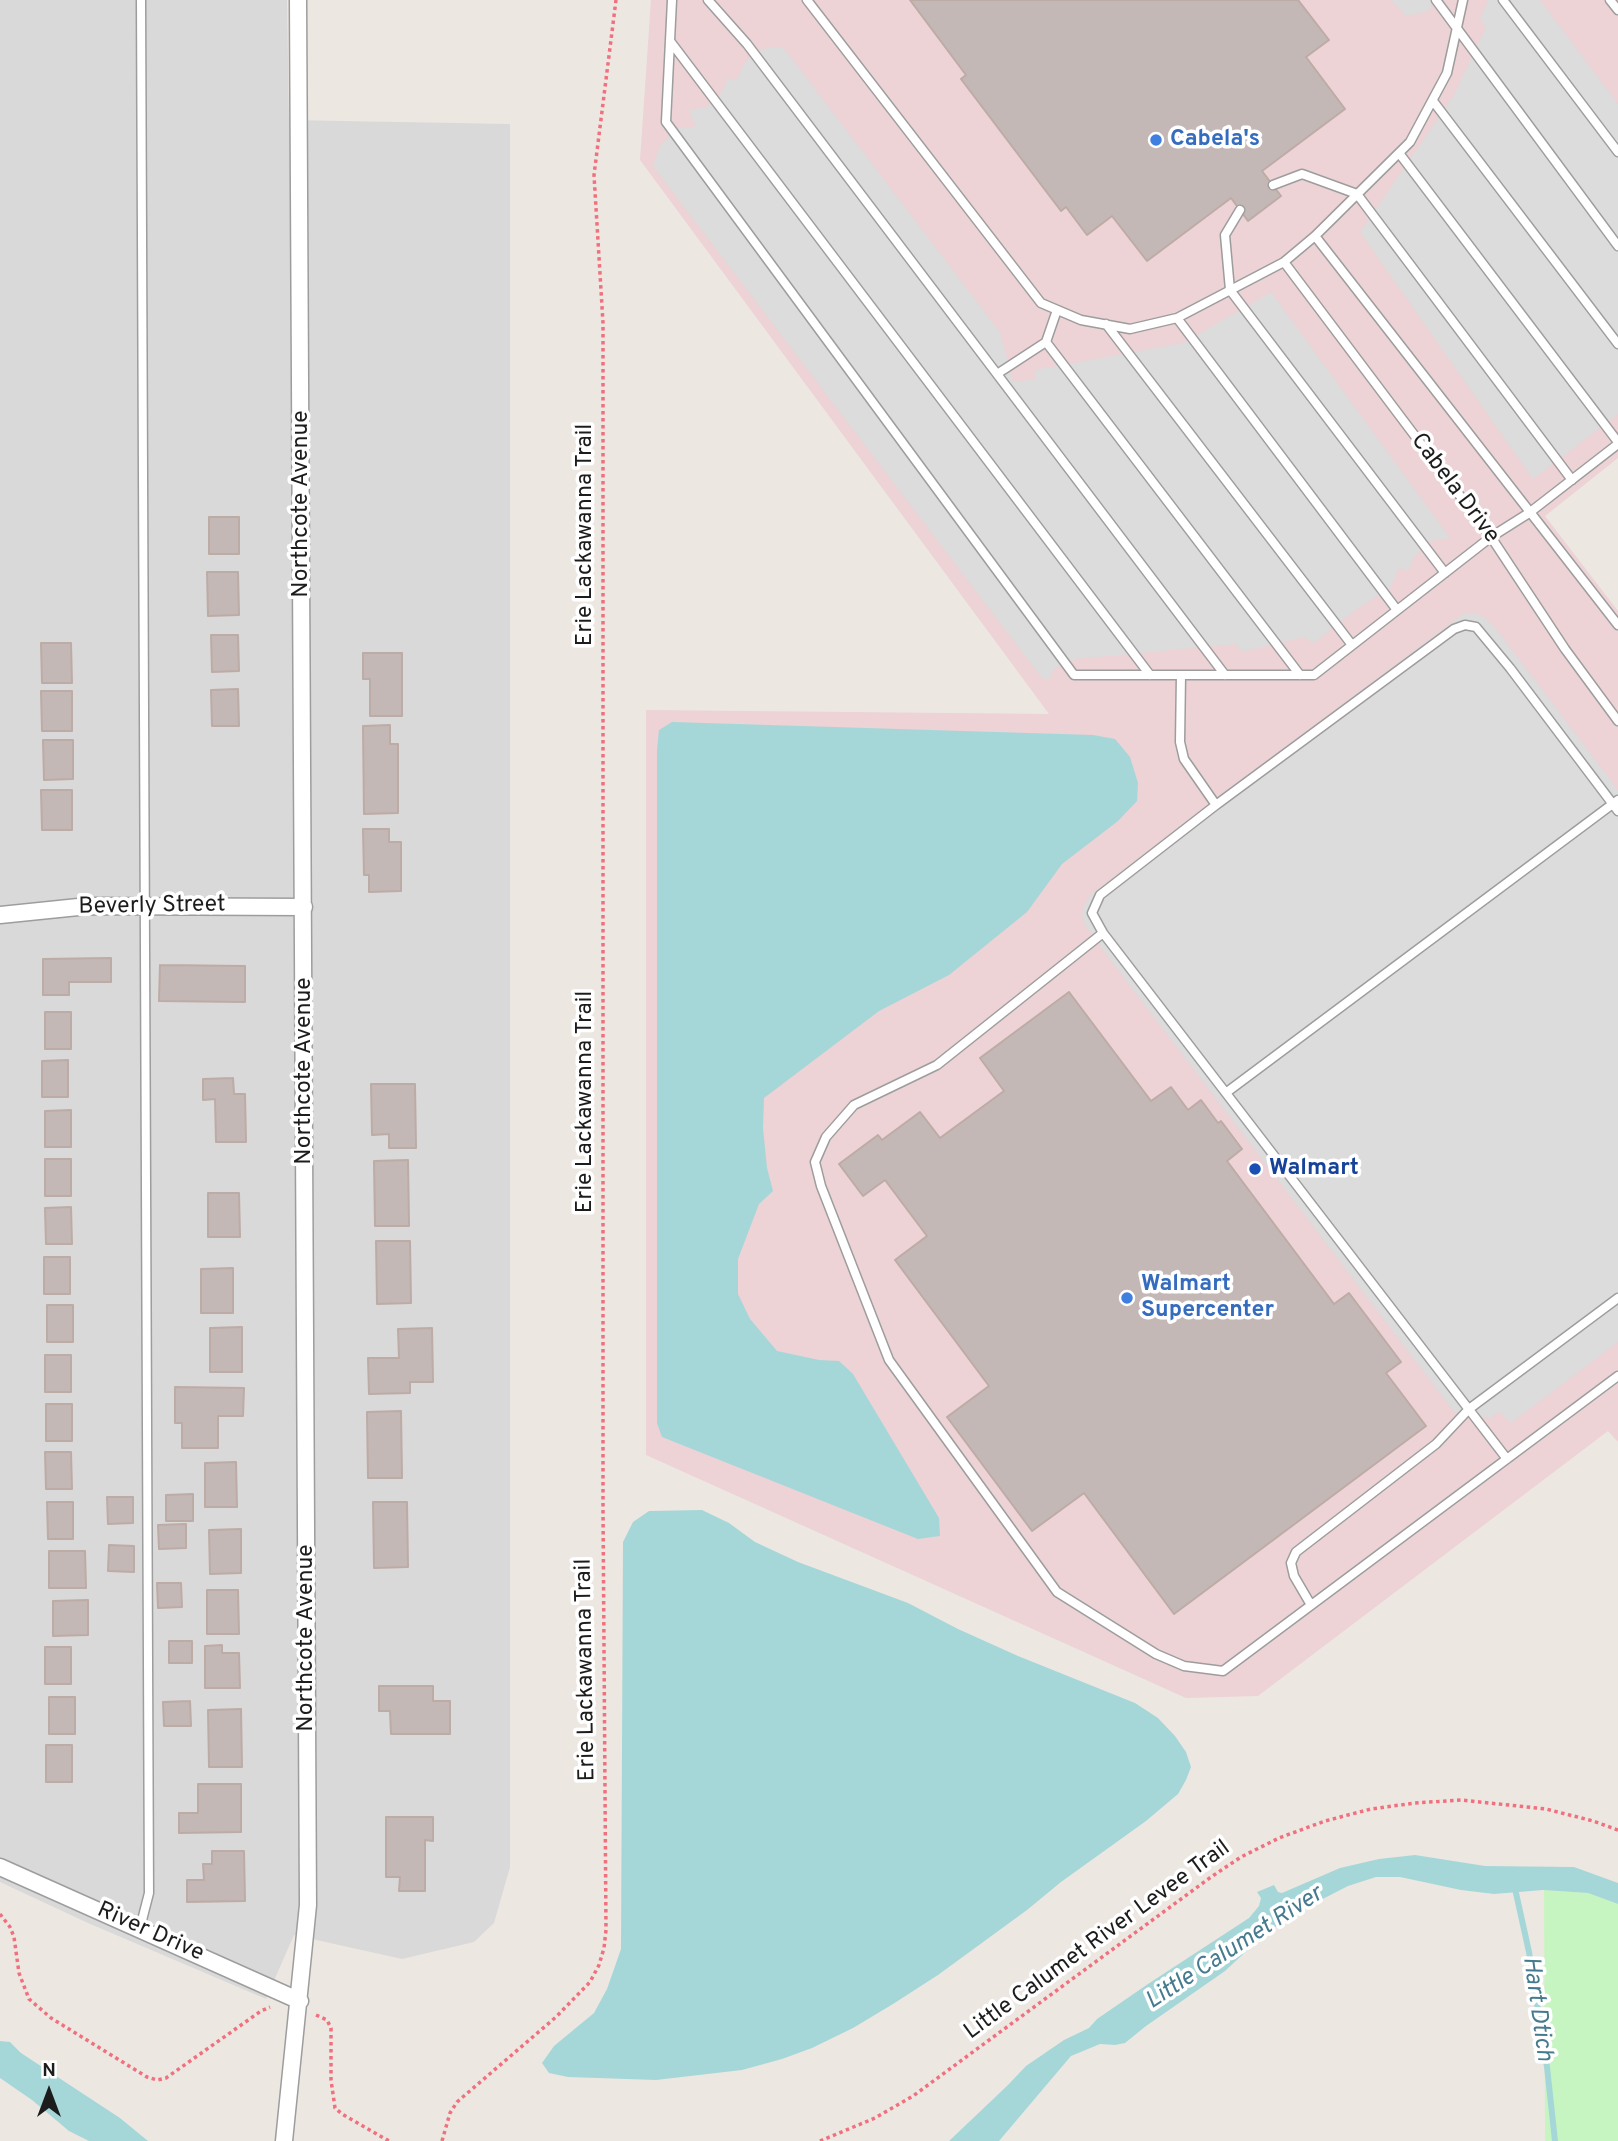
<!DOCTYPE html>
<style>
body{margin:0}
#map{position:relative;width:1618px;height:2141px;overflow:hidden;background:#ede7e2;font-family:Overpass,sans-serif}
canvas{display:block}
.north{position:absolute;left:14px;top:2057px;width:70px;height:70px;-webkit-text-stroke:5px #fff;paint-order:stroke;rotate:0deg;font-size:19px;font-weight:700;line-height:28px;text-align:center;color:#1c1c1c}
.north::after{content:'';display:block;margin:auto;width:24px;height:32px;background:#1c1c1c;clip-path:polygon(50% 0,100% 100%,50% 72%,0 100%)}
</style>
<div id="map">
<canvas width="1618" height="2141"></canvas>
<div class="north">N</div>
</div>
<script>
const ctx = document.querySelector('canvas').getContext('2d');
ctx.lineJoin = 'round';
function fill(path, color) {
  ctx.fillStyle = color;
  ctx.fill(path, 'evenodd');
}
function toPath(rows) {
  const path = new Path2D();
  for (const r of rows) {
    path.moveTo(r[0], r[1]);
    for (let i = 2; i < r.length; i += 2) path.lineTo(r[i], r[i + 1]);
  }
  return path;
}
function strokePath(path, color, width, dash) {
  ctx.strokeStyle = color;
  ctx.lineWidth = width;
  ctx.lineCap = dash ? 'butt' : 'round';
  ctx.setLineDash(dash || []);
  ctx.stroke(path);
}
function label(font, color, halo, rows, align = 'center') {
  ctx.font = font + ' Overpass,sans-serif';
  ctx.lineWidth = 7;
  ctx.setLineDash([]);
  ctx.textBaseline = 'middle';
  ctx.strokeStyle = halo;
  ctx.fillStyle = color;
  for (const [text, x, y, turn = 0] of rows) {
    ctx.save();
    ctx.translate(x, y);
    ctx.rotate((+turn || 0) * Math.PI / 180);
    ctx.textAlign = isNaN(turn) ? turn : align;
    if (halo) ctx.strokeText(text, 0, 0);
    ctx.fillText(text, 0, 0);
    ctx.restore();
  }
}
fill(toPath([
 [0,0,287,0,289,120,510,124,510,1867,494,1923,474,1942,402,1959,294,1935,266,1999,88,1923,0,1882]
]), '#dad9d9');
fill(toPath([
 [651,0,1618,0,1618,458,1545,516,1618,611,1618,1442,1608,1431,1258,1696,1186,1698,646,1455,646,710,1049,714,640,160]
]), '#edd2d6');
fill(toPath([
 [1544,1890,1588,1893,1618,1904,1618,2141,1545,2141]
]), '#c7f5c1');
fill(toPath([
 [1391,0,1432,0,1430,11,1406,16],
 [1488,0,1540,0,1618,104,1618,414,1533,479,1360,232,1454,95,1486,27,1480,19],
 [783,47,1000,332,1013,382,1036,379,1035,370,1183,343,1271,292,1450,538,1430,541,1414,557,1408,571,1399,568,1390,588,1354,611,1314,643,1304,637,1242,652,1236,644,1076,659,1054,669,1049,680,1041,677,653,166,660,146,675,129,697,126,691,118,690,110,706,107,722,92,728,78,736,81,745,62,762,49],
 [1471,613,1481,615,1494,626,1618,790,1618,1342,1511,1423,1499,1411,1491,1418,1455,1413,1112,962,1085,925,1082,915,1084,905,1091,894,1463,614]
]), '#dcdcdc');
fill(toPath([
 [672,722,1093,735,1115,739,1130,757,1138,783,1137,801,1118,821,1062,864,1027,912,949,975,879,1011,764,1098,763,1128,767,1168,773,1191,759,1204,738,1259,738,1294,750,1319,777,1351,819,1360,839,1361,853,1374,939,1518,940,1536,918,1539,662,1437,657,1423,657,750,659,730],
 [702,1510,729,1523,755,1542,798,1562,908,1603,958,1629,1018,1656,1135,1703,1158,1718,1175,1736,1186,1752,1191,1767,1186,1780,1178,1794,1146,1821,1061,1882,1027,1910,938,1975,893,2004,853,2028,812,2048,782,2059,742,2070,656,2080,568,2077,549,2073,542,2063,554,2046,594,2013,607,1989,621,1949,623,1542,633,1522,649,1511],
 [1415,1855,1485,1866,1574,1867,1618,1883,1618,1904,1588,1893,1543,1890,1494,1894,1461,1890,1400,1877,1376,1877,1348,1886,1309,1906,1266,1933,1225,1971,1146,2026,1125,2043,1115,2045,1100,2044,1071,2056,999,2141,949,2141,1008,2085,1026,2066,1064,2040,1089,2028,1097,2019,1148,1984,1249,1918,1259,1906,1261,1898,1257,1892,1274,1885,1278,1892,1282,1893,1340,1868,1379,1859],
 [0,2041,10,2042,21,2053,120,2118,148,2141,89,2141,69,2131,32,2100,0,2078]
]), '#a5d7d8');
strokePath(toPath([
 [1514,1884,1529,1952,1547,2067,1555,2141]
]), '#a5d7d8', 6);
const building = toPath([
 [910,0,1298,0,1329,40,1306,57,1345,109,1262,171,1281,196,1248,221,1231,198,1147,261,1112,216,1087,235,1066,207,1061,211,961,79,966,75,910,0],
 [209,517,239,517,239,554,209,554,209,517],
 [207,572,238,572,239,615,208,616,207,572],
 [211,635,238,635,239,671,212,672,211,635],
 [41,643,71,643,72,683,42,683,41,643],
 [363,653,402,653,402,716,370,716,370,679,363,679,363,653],
 [238,689,239,726,212,726,211,690,238,689],
 [41,691,72,691,72,731,42,731,41,691],
 [390,725,390,744,398,744,398,813,364,814,363,726,390,725],
 [43,740,73,740,73,779,44,780,43,740],
 [41,790,72,790,72,830,42,830,41,790],
 [363,829,389,829,389,842,401,842,401,891,369,892,369,875,364,875,363,829],
 [111,958,111,982,69,982,69,995,43,995,43,959,111,958],
 [160,965,245,966,245,1002,159,1001,160,965],
 [1069,992,1151,1101,1171,1087,1188,1110,1201,1100,1218,1123,1221,1121,1242,1149,1227,1161,1334,1304,1349,1293,1401,1362,1386,1373,1426,1426,1174,1614,1084,1493,1032,1531,947,1417,989,1386,895,1260,927,1236,885,1180,863,1196,839,1164,878,1135,882,1140,920,1112,940,1138,1004,1091,980,1058,1069,992],
 [45,1012,71,1012,71,1049,45,1049,45,1012],
 [68,1060,68,1097,42,1097,42,1061,68,1060],
 [233,1078,234,1094,245,1094,246,1142,216,1142,215,1099,203,1100,203,1079,233,1078],
 [371,1084,415,1084,416,1148,389,1148,389,1134,372,1135,371,1084],
 [71,1110,71,1147,45,1147,45,1111,71,1110],
 [45,1159,71,1159,71,1196,45,1196,45,1159],
 [408,1160,409,1226,375,1226,374,1161,408,1160],
 [208,1193,239,1193,240,1237,208,1237,208,1193],
 [71,1207,72,1244,46,1244,45,1208,71,1207],
 [376,1241,410,1241,411,1303,377,1304,376,1241],
 [44,1257,70,1257,70,1294,44,1294,44,1257],
 [233,1268,233,1313,201,1313,201,1269,233,1268],
 [47,1305,73,1305,73,1342,47,1342,47,1305],
 [242,1327,242,1372,210,1372,210,1328,242,1327],
 [432,1328,433,1382,410,1382,410,1393,369,1394,368,1358,399,1358,398,1329,432,1328],
 [45,1355,71,1355,71,1392,45,1392,45,1355],
 [175,1387,244,1388,243,1416,218,1416,218,1448,182,1448,182,1423,175,1423,175,1387],
 [46,1404,72,1404,72,1441,46,1441,46,1404],
 [401,1411,402,1478,368,1478,367,1412,401,1411],
 [45,1452,71,1452,72,1489,46,1489,45,1452],
 [236,1462,237,1507,205,1507,205,1463,236,1462],
 [193,1494,193,1521,166,1521,166,1495,193,1494],
 [107,1497,133,1497,133,1523,108,1524,107,1497],
 [47,1502,73,1502,73,1539,48,1539,47,1502],
 [373,1502,407,1502,408,1567,374,1568,373,1502],
 [186,1524,186,1548,159,1549,158,1525,186,1524],
 [241,1529,241,1573,210,1574,209,1530,241,1529],
 [109,1545,134,1546,134,1572,108,1571,109,1545],
 [49,1551,85,1551,86,1588,49,1588,49,1551],
 [157,1583,181,1583,182,1607,158,1608,157,1583],
 [207,1590,238,1590,239,1634,207,1634,207,1590],
 [88,1600,88,1635,53,1636,53,1601,88,1600],
 [169,1641,192,1641,192,1663,169,1663,169,1641],
 [222,1645,222,1653,239,1653,240,1688,205,1688,205,1646,222,1645],
 [45,1647,71,1647,71,1684,45,1684,45,1647],
 [379,1686,433,1686,433,1701,450,1701,450,1734,391,1734,390,1711,379,1711,379,1686],
 [49,1697,75,1697,75,1734,49,1734,49,1697],
 [190,1701,191,1726,164,1726,163,1702,190,1701],
 [241,1709,242,1767,209,1767,208,1710,241,1709],
 [46,1745,72,1745,72,1782,46,1782,46,1745],
 [198,1784,241,1784,241,1832,179,1833,179,1813,198,1813,198,1784],
 [386,1817,433,1817,433,1841,425,1840,425,1891,399,1891,400,1877,386,1877,386,1817],
 [212,1851,244,1851,245,1901,187,1902,187,1880,204,1880,203,1864,212,1864,212,1851]
]);
fill(building, '#c4b8b6');
strokePath(building, '#bdaba5', 2);
const lane = toPath([
 [672,0,666,122,1074,675,1314,675,1491,537,1529,513,1618,444],
 [708,0,747,44,1225,675],
 [807,0,1041,303,1081,320,1130,329,1177,318,1284,262,1315,236,1410,142,1447,73,1463,0],
 [1436,0,1618,246],
 [1503,0,1618,152],
 [1610,0,1618,10],
 [670,41,1150,675],
 [1433,101,1618,344],
 [1399,153,1618,442],
 [1273,185,1302,174,1357,194,1572,480],
 [1240,210,1225,235,1230,290,1445,573],
 [1315,236,1618,625],
 [1284,262,1491,537,1565,649,1618,721],
 [1177,318,1397,610],
 [1106,324,1352,645],
 [1046,342,1300,675],
 [997,374,1046,342,1057,310],
 [1181,675,1180,742,1184,759,1216,805],
 [1103,933,937,1065,854,1105,826,1137,815,1162,821,1186,889,1360,1057,1592,1156,1654,1184,1666,1223,1671,1618,1376],
 [1227,1092,1618,800],
 [1507,1459,1103,933,1092,913,1100,895,1216,805,1454,629,1465,625,1476,627,1510,668,1618,811],
 [1311,1605,1294,1576,1291,1563,1296,1552,1436,1444,1469,1409,1618,1298],
 [140,1928,149,1893,141,0]
]);
const street = toPath([
 [0,915,88,906,304,907],
 [0,1867,300,2001],
 [284,2141,308,1905,298,0]
]);
strokePath(lane, '#9d9d9d', 11);
strokePath(street, '#9d9d9d', 19);
strokePath(toPath([
 [0,1914,10,1927,14,1937,19,1973,29,1999,51,2018,147,2077,157,2080,166,2078,261,2011,270,2007],
 [316,2015,327,2020,331,2028,331,2080,335,2108,342,2114,389,2141],
 [442,2141,450,2113,457,2102,556,2017,590,1982,599,1965,604,1948,606,1930,603,1507,603,323,594,175,616,0],
 [820,2141,875,2118,913,2096,1211,1877,1241,1857,1279,1838,1325,1821,1371,1809,1415,1803,1461,1800,1546,1809,1593,1821,1618,1830]
]), '#f0707d', 3.5, [3.5, 3.5]);
strokePath(lane, '#fff', 8);
strokePath(street, '#fff', 16);
for (const [x, y, r, color] of [
 [1156,140,7,"#3f7fe0"],
 [1255,1169,7,"#1a4fb4"],
 [1127,1298,7,"#3f7fe0"]
]) {
  const dot = new Path2D();
  dot.arc(x, y, r, 0, 2 * Math.PI);
  ctx.fillStyle = color;
  ctx.fill(dot);
  strokePath(dot, '#fff', 2.5);
}
label('bold 23px', '#366cbe', '#fff', [
 ["Cabela's",1170,140],
 ["Walmart",1141,1285],
 ["Supercenter",1141,1311]
], 'left');
label('23px', '#1c1c1c', '#fff', [
 ["Cabela Drive",1454,489,53],
 ["Northcote Avenue",302,504,-90],
 ["Erie Lackawanna Trail",586,535,-90],
 ["Beverly Street",152,907,-1],
 ["Northcote Avenue",305,1071,-90],
 ["Erie Lackawanna Trail",586,1102,-90],
 ["Northcote Avenue",307,1638,-90],
 ["Erie Lackawanna Trail",587,1670,-91],
 ["River Drive",150,1933,24],
 ["Little Calumet River Levee Trail",1098,1941,-36]
]);
label('bold 23px', '#164399', '#fff', [
 ["Walmart",1269,1169]
], 'left');
label('italic 24px', '#467a8e', '#fff', [
 ["Little Calumet River",1235,1949,-33],
 ["Hart Dtich",1536,2009,82]
]);
</script>
